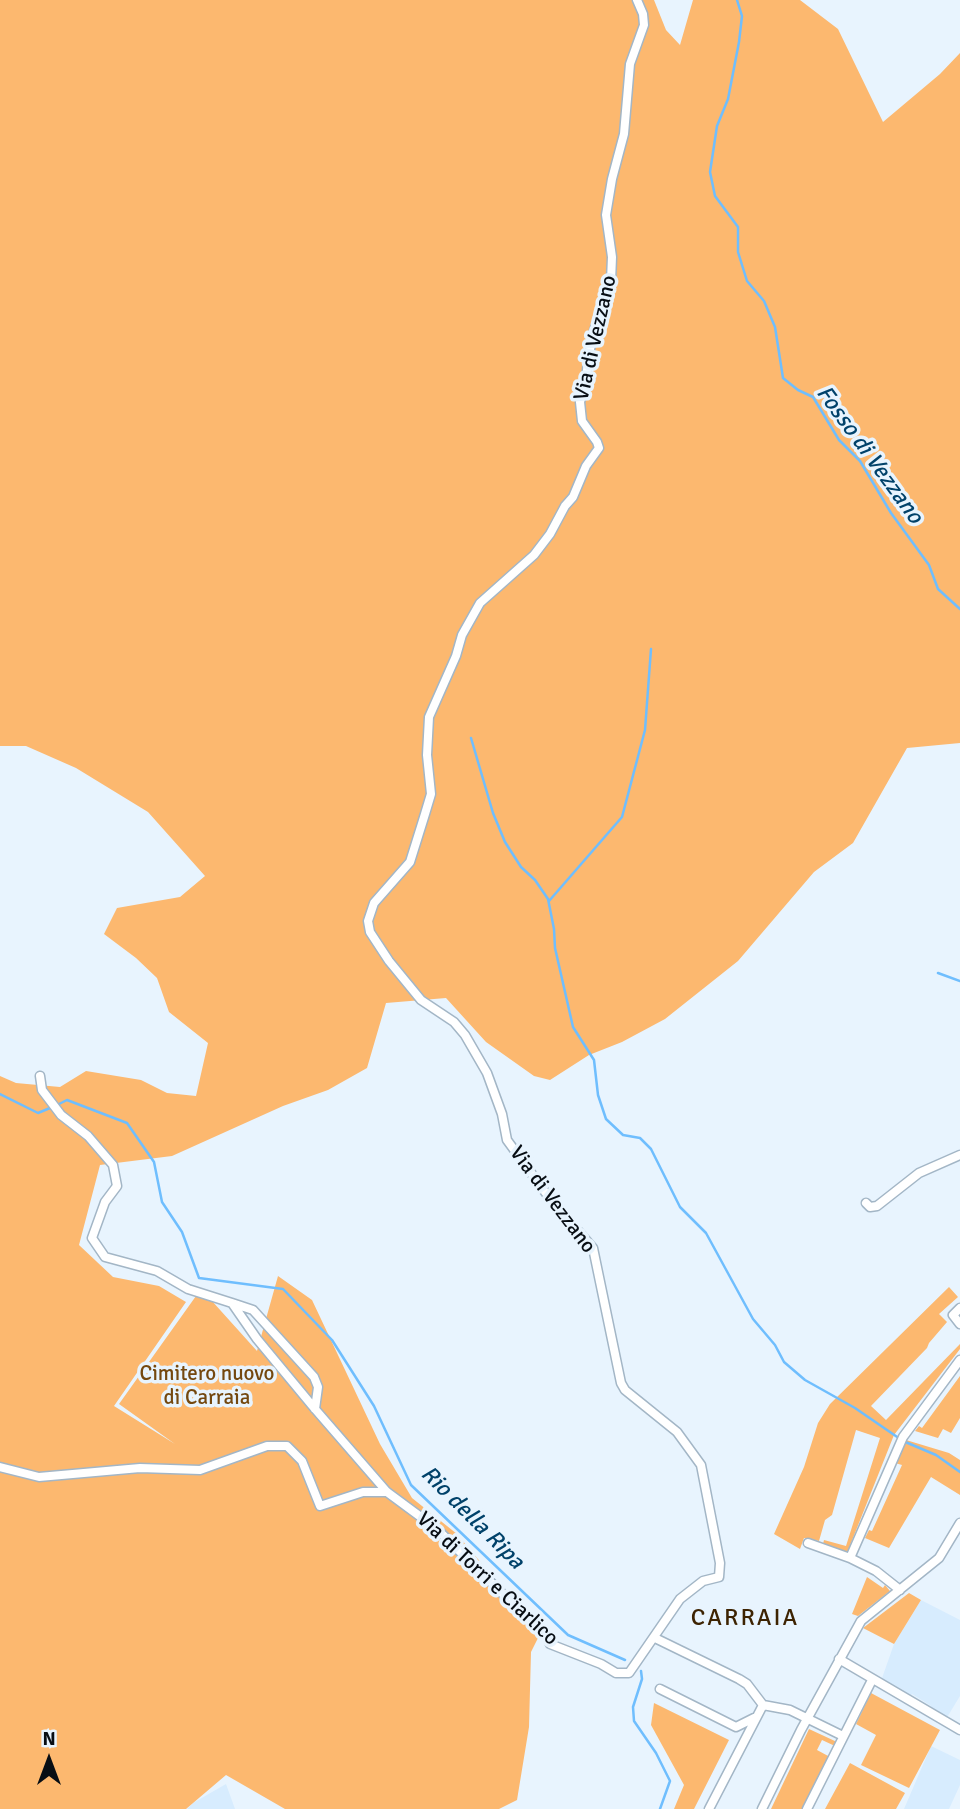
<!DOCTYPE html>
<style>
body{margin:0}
#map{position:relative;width:960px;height:1809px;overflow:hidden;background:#e8f4fe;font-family:Signika,sans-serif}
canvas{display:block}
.north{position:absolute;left:14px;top:1725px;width:70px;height:70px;-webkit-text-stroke:5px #e8f4fe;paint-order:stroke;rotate:0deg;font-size:19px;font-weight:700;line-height:28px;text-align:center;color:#080e14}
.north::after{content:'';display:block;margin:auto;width:24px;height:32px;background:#080e14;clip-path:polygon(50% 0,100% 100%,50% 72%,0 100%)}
</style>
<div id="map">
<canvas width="960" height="1809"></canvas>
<div class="north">N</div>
</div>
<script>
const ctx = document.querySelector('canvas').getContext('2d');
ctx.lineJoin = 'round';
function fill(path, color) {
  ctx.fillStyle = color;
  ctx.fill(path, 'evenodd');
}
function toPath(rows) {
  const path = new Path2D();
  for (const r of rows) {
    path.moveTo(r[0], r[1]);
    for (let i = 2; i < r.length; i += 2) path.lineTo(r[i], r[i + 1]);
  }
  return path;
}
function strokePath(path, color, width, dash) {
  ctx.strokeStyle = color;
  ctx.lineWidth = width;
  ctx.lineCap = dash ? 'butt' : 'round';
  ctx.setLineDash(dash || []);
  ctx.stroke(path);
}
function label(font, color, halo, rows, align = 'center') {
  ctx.font = font + ' Signika,sans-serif';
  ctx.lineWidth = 7;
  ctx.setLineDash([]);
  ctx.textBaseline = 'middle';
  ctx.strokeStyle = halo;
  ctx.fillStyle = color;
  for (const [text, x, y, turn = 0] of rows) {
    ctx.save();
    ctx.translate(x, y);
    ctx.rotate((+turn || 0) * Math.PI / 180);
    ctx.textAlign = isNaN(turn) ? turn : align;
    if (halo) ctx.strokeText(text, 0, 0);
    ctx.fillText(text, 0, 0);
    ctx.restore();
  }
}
fill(toPath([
 [921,1600,960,1620,960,1696,946,1719,930,1710,931,1706,912,1694,909,1698,881,1681,894,1644],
 [931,1746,960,1760,960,1785,949,1809,904,1809],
 [226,1784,235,1809,187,1809,193,1803]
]), '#d7ecfe');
fill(toPath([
 [0,0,654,0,666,30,680,45,693,0,800,0,838,29,883,122,940,74,960,53,960,743,907,748,853,843,814,872,738,961,665,1019,622,1042,589,1055,550,1080,534,1076,486,1042,446,998,386,1003,367,1068,328,1090,283,1106,172,1156,100,1165,79,1245,113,1277,159,1286,186,1302,114,1406,175,1444,119,1404,196,1296,212,1301,257,1351,278,1276,312,1300,380,1444,412,1498,457,1534,498,1583,529,1609,528,1625,541,1632,531,1652,529,1727,517,1800,499,1809,285,1809,226,1775,186,1809,0,1809,0,1076,16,1083,60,1087,86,1071,141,1080,167,1093,196,1096,208,1043,169,1012,157,978,136,958,104,934,117,908,180,897,205,876,148,812,76,768,26,746,0,746],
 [949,1287,958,1297,939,1314,947,1322,929,1343,927,1348,871,1406,886,1420,960,1344,960,1349,894,1435,847,1553,823,1544,824,1540,846,1546,880,1438,856,1430,832,1515,825,1520,819,1541,804,1538,800,1549,774,1534,804,1467,818,1423,830,1404],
 [960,1376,960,1418,951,1433,943,1429,938,1438,915,1431,919,1426,922,1428],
 [906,1440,949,1453,960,1460,960,1495,931,1477,889,1548,865,1538,869,1530,872,1531,902,1465,895,1463],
 [867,1577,883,1588,885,1585,890,1591,858,1616,852,1614],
 [909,1593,921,1600,894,1644,863,1628],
 [871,1693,940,1730,909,1788,861,1765,876,1735,856,1724],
 [654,1703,729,1740,694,1809,674,1809,684,1785,651,1725],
 [809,1729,837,1742,835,1746,822,1740,817,1750,830,1757,805,1809,771,1809],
 [850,1763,905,1793,896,1809,825,1809]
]), '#fcb86f');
strokePath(toPath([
 [737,0,742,16,739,42,728,99,717,126,710,172,715,196,738,227,738,252,747,281,764,301,775,327,783,378,798,390,813,397,839,440,860,461,891,513,929,565,938,589,960,609],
 [471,738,493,813,505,842,521,867,535,880,548,899,554,929,555,948,573,1027,594,1060,598,1095,606,1119,623,1135,640,1138,651,1149,680,1207,706,1233,753,1319,775,1345,784,1362,805,1380,855,1408,903,1441,936,1455,960,1472],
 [549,901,622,817,645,730,651,649],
 [938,973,960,981],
 [0,1094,38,1113,50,1108],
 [59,1104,67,1100,127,1123,154,1162,162,1202,182,1232,199,1278,283,1289,332,1340,374,1406,411,1485,568,1635,625,1660],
 [641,1671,642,1679,633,1707,634,1721,656,1753,670,1781,660,1809]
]), '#6fbefe', 2.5);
const street = toPath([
 [40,1076,42,1090,61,1115,88,1136,113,1165,117,1186,105,1202,92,1238,105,1257,157,1271,188,1289,232,1303,257,1339,315,1409,387,1492,437,1529,524,1615,544,1630,550,1644,601,1664,616,1673,629,1673,680,1599,703,1581,719,1577,720,1563,701,1465,677,1432,625,1390,621,1383,593,1248,548,1196,507,1140,502,1114,487,1073,465,1035,454,1022,421,1000,389,961,370,932,368,921,374,903,410,862,425,814,431,794,427,755,429,717,456,656,462,635,480,603,534,555,550,534,565,506,573,497,586,466,599,448,597,442,582,421,580,402,586,381,588,360,593,334,611,281,612,257,606,215,612,179,624,134,630,64,644,25,643,14,637,0],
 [866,1203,870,1207,877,1206,919,1173,960,1155],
 [232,1303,253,1310,314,1377,318,1387,315,1409],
 [960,1308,953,1315,960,1324],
 [0,1467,39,1477,140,1468,200,1470,267,1446,287,1446,302,1461,320,1506,363,1492,387,1492],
 [808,1543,850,1558],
 [900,1590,876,1571,850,1558,903,1437,960,1360],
 [655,1638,739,1679,747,1684,763,1705,790,1710,843,1736],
 [839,1659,960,1730],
 [660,1689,736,1727,754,1718],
 [709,1809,763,1705],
 [762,1809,801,1730,861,1621,939,1558,960,1523],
 [807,1809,872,1680]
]);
strokePath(street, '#a3b6c6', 11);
strokePath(street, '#fff', 8);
label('21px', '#080e14', '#e8f4fe', [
 ["Via di Vezzano",596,338,-77],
 ["Via di Vezzano",552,1200,53],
 ["Via di Torri e Ciarlico",487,1579,43]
]);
label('21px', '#74480f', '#e8f4fe', [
 ["Cimitero nuovo",207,1374],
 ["di Carraia",207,1398]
]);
label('italic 23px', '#01426a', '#e8f4fe', [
 ["Fosso di Vezzano",869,455,54],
 ["Rio della Ripa",472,1518,45]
]);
ctx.letterSpacing = '2px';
label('24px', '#3d2302', '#e8f4fe', [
 ["CARRAIA",745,1619]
]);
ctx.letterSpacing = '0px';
</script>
